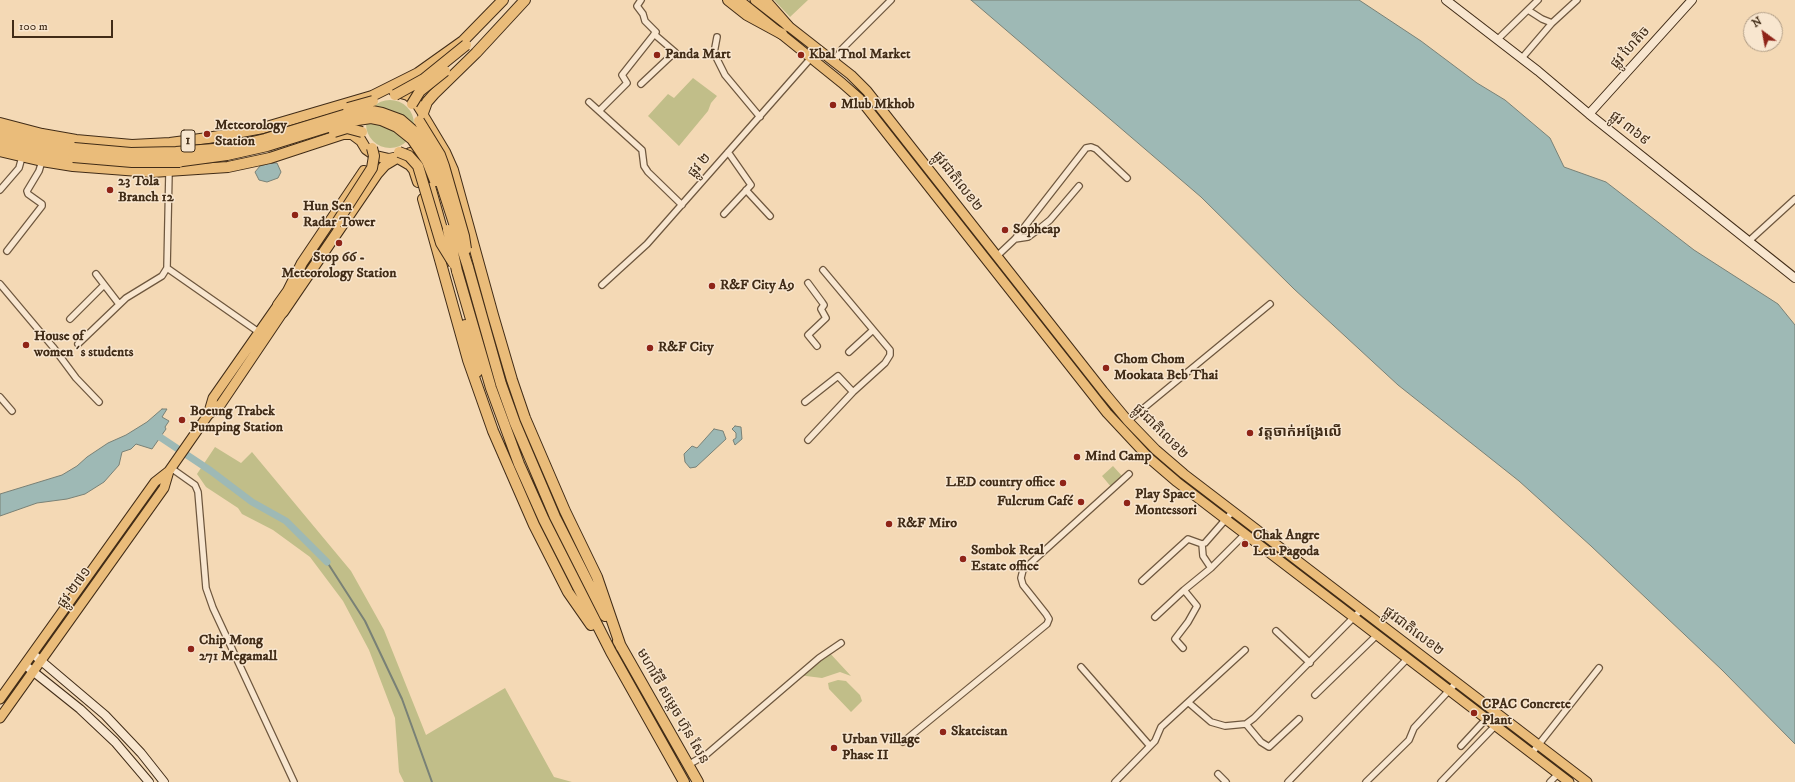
<!DOCTYPE html>
<meta charset="utf-8">
<style>
body{margin:0}
#map{position:relative;width:1795px;height:782px;overflow:hidden;background:#f4d9b5;font-family:"IM FELL DW Pica",serif}
canvas{display:block}
.north{position:absolute;left:1743px;top:12px;width:40px;height:40px;box-sizing:border-box;background:#f8e6cf;border:1px solid #af9c85;border-radius:50%;rotate:328deg;font-size:11px;font-weight:700;line-height:16px;text-align:center;color:#412c17}
.north::after{content:'';display:block;margin:auto;width:14px;height:18px;background:#8f2418;clip-path:polygon(50% 0,100% 100%,50% 72%,0 100%)}
.scale{position:absolute;left:12px;top:20px;width:101px;height:18px;box-sizing:border-box;border:2px solid #412c17;border-top:0;padding-left:5px;font-size:12px;line-height:14px;white-space:nowrap;color:#412c17;-webkit-text-stroke:3px #f8e6cf;paint-order:stroke}
</style>
<div id="map">
<canvas width="1795" height="782"></canvas>
<div class="north">N</div>
<div class="scale">100 m</div>
</div>
<script>
const ctx = document.querySelector('canvas').getContext('2d');
ctx.lineJoin = 'round';
function fill(path, color) {
  ctx.fillStyle = color;
  ctx.fill(path, 'evenodd');
}
function toPath(rows) {
  const path = new Path2D();
  for (const r of rows) {
    if (r.length === 3) {
      path.moveTo(r[0] + r[2], r[1]);
      path.arc(r[0], r[1], r[2], 0, 2 * Math.PI);
      continue;
    }
    path.moveTo(r[0], r[1]);
    for (let i = 2; i < r.length; i += 2) path.lineTo(r[i], r[i + 1]);
  }
  return path;
}
function strokePath(path, color, width, dash) {
  ctx.strokeStyle = color;
  ctx.lineWidth = width;
  ctx.lineCap = dash ? 'butt' : 'round';
  ctx.setLineDash(dash || []);
  ctx.stroke(path);
}
function label(font, color, halo, rows, align = 'center') {
  ctx.font = font + ' "IM FELL DW Pica","Noto Sans Khmer",serif';
  ctx.lineWidth = 3;
  ctx.setLineDash([]);
  ctx.textBaseline = 'middle';
  ctx.strokeStyle = halo;
  ctx.fillStyle = color;
  for (const [text, x, y, turn = 0] of rows) {
    ctx.save();
    ctx.translate(x, y);
    ctx.rotate((+turn || 0) * Math.PI / 180);
    ctx.textAlign = isNaN(turn) ? turn : align;
    if (halo) ctx.strokeText(text, 0, 0);
    ctx.fillText(text, 0, 0);
    ctx.restore();
  }
}
fill(toPath([
 [774,0,808,0,790,17],
 [693,78,717,96,711,103,708,111,679,146,648,116,668,94,674,98],
 [390,124,24],
 [215,447,241,463,252,452,351,571,384,630,426,735,505,688,554,777,572,782,404,782,399,772,395,718,369,650,343,601,310,557,273,530,242,514,238,508,206,487,197,474],
 [1113,466,1122,476,1118,482,1112,488,1102,476],
 [827,650,851,676,840,672,822,678,798,675],
 [838,680,846,681,860,695,862,701,851,712,829,689,828,683]
]), '#c1be89');
const water = toPath([
 [971,0,1359,0,1421,41,1477,83,1505,100,1550,138,1564,167,1606,182,1694,250,1778,304,1795,325,1795,744,1722,670,1591,546,1519,481,1398,385,1294,289,1201,197,971,0],
 [270,163,277,163,281,172,278,178,267,182,259,180,255,172,260,166,270,163],
 [162,409,167,409,162,417,169,421,165,427,166,429,152,449,136,444,131,449,122,452,119,465,104,482,85,494,67,499,37,503,0,516,0,494,62,475,77,466,87,457,108,443,126,435,147,422,162,409],
 [735,426,741,427,742,439,735,445,733,440,736,438,736,433,732,429,735,426],
 [714,429,723,431,726,439,696,467,690,468,685,462,684,454,692,446,697,448,714,429]
]);
fill(water, '#9eb9b5');
strokePath(water, '#798176', 1);
strokePath(toPath([
 [327,562,365,621,402,699,432,782]
]), '#798176', 2);
strokePath(toPath([
 [160,437,211,471,252,502,286,521,327,562]
]), '#9eb9b5', 7);
const street = toPath([
 [1528,10,1542,19,1552,23],
 [717,37,714,53,725,75,760,117],
 [1498,39,1538,0],
 [1522,58,1552,23,1577,0],
 [834,62,842,49,891,0],
 [641,84,675,52,654,34],
 [589,102,642,150,644,166,648,172,682,205],
 [599,111,627,83,622,75,656,32,645,21,643,14,637,6,641,0],
 [169,172,167,268,260,333],
 [0,190,19,168,22,157],
 [746,190,770,216],
 [724,214,751,185,728,152],
 [1015,239,1028,237,1039,229,1050,220,1079,186],
 [1749,241,1795,199],
 [7,251,42,206,42,204,28,194,27,191,39,171,42,161],
 [997,256,1015,239,1086,148,1091,147,1096,149,1127,178],
 [96,274,119,304],
 [808,283,822,302,824,305,821,309,826,318,808,335,817,346],
 [0,284,53,347,76,378,99,402],
 [602,285,647,244,811,58],
 [70,319,104,285],
 [78,344,126,298,162,276,167,268],
 [849,352,873,330],
 [0,397,12,411],
 [805,402,838,376,853,392],
 [1128,421,1270,304],
 [808,440,853,392,885,363,890,355,890,350,823,270],
 [171,468,195,485,198,492,206,588,213,608,294,782],
 [1202,544,1203,556,1211,568],
 [1142,581,1188,539,1202,544,1205,543,1233,511],
 [1155,617,1184,590,1211,568,1245,534],
 [1276,631,1310,663],
 [1183,648,1175,639,1188,622,1197,606,1184,590],
 [1081,667,1150,746],
 [1315,695,1377,635],
 [1189,703,1211,722,1225,726,1246,724,1254,718,1361,610],
 [1246,724,1261,742,1269,747,1299,719],
 [903,742,1047,624,1049,619,1046,614,1023,585,1021,578,1023,570,1129,474],
 [1461,746,1486,719],
 [1532,753,1599,668],
 [688,765,707,754,819,658,841,643],
 [1218,774,1226,782],
 [1115,782,1155,741,1161,727,1245,650],
 [1288,782,1407,659],
 [1366,782,1409,740,1414,728,1456,683],
 [1441,782,1495,726],
 [1550,782,1558,774]
]);
const secondary = toPath([
 [1446,0,1538,71,1589,114,1795,278],
 [1589,114,1692,0],
 [33,654,105,715,141,753,164,782],
 [25,665,80,709,115,742,149,782]
]);
const primary = toPath([
 [739,0,842,83,859,98,1107,413,1149,458,1177,482,1569,782],
 [755,0,851,75,867,91,1103,391,1128,421,1156,450,1184,474,1587,782],
 [208,415,213,398,278,305],
 [0,699,155,482,169,471,208,415,221,404,283,312],
 [0,718,164,488,169,471]
]);
const highway = toPath([
 [728,0,747,15,782,34],
 [765,0,788,26],
 [394,91,408,95,416,102,423,113,424,123],
 [423,113,427,102,434,94,476,53,525,0],
 [424,117,445,152,453,170,493,315,512,380,525,418,565,511,597,577,621,647],
 [0,123,42,134,76,140,132,145,170,143,208,138,263,128,372,96,418,73,463,41,503,0],
 [0,132,29,140,74,148],
 [357,134,366,149,376,156,389,159,403,156],
 [0,141,27,149,73,157],
 [0,151,42,161,73,166,152,172,228,167,270,158,343,134,352,134,360,140],
 [410,153,418,156,426,172,447,247],
 [398,158,410,165,414,170,418,182],
 [423,199,468,360,493,431,534,525,568,592,591,625],
 [468,267,501,384,515,423,555,517,605,616],
 [457,271,491,388,519,464,544,520,611,652,684,782],
 [278,305,288,291,302,263,364,171],
 [283,312,377,174,385,165,395,159],
 [465,325,477,372],
 [618,641,698,782]
]);
strokePath(street, '#6e573e', 8);
strokePath(secondary, '#412c17', 10);
strokePath(primary, '#412c17', 11);
strokePath(highway, '#412c17', 12);
strokePath(street, '#f8e6cf', 5.5);
strokePath(secondary, '#f8e6cf', 8);
strokePath(primary, '#eabc7a', 9);
strokePath(highway, '#eabc7a', 10);
const highwayBridge = toPath([
 [395,95,424,79,466,45],
 [412,104,420,91,445,71],
 [348,108,373,101],
 [419,121,440,155,444,166,464,236,466,249],
 [334,132,347,128,362,132],
 [74,148,131,153,176,152,226,148,265,139,357,111,372,111,382,113,401,120,417,134,433,158,468,267],
 [399,152,409,156,418,166,441,243,454,264],
 [73,157,132,162,180,162],
 [175,162,227,155,267,146,344,122,371,118,381,120,397,127,412,139,427,161,435,181],
 [336,224,372,168,374,156,372,148],
 [448,230,457,271]
]);
strokePath(highwayBridge, '#412c17', 12, []);
strokePath(highwayBridge, '#eabc7a', 10);
for (const [x, y, r, color] of [
 [657,55,4,"#8f2418"],
 [801,55,4,"#8f2418"],
 [833,105,4,"#8f2418"],
 [207,134,4,"#8f2418"],
 [110,190,4,"#8f2418"],
 [295,215,4,"#8f2418"],
 [1005,230,4,"#8f2418"],
 [339,243,4,"#8f2418"],
 [712,286,4,"#8f2418"],
 [26,345,4,"#8f2418"],
 [650,348,4,"#8f2418"],
 [1106,368,4,"#8f2418"],
 [182,420,4,"#8f2418"],
 [1250,433,4,"#8f2418"],
 [1077,457,4,"#8f2418"],
 [1063,483,4,"#8f2418"],
 [1081,502,4,"#8f2418"],
 [1127,503,4,"#8f2418"],
 [889,524,4,"#8f2418"],
 [1245,544,4,"#8f2418"],
 [963,559,4,"#8f2418"],
 [191,649,4,"#8f2418"],
 [1474,713,4,"#8f2418"],
 [943,732,4,"#8f2418"],
 [834,748,4,"#8f2418"]
]) {
  const dot = new Path2D();
  dot.arc(x, y, r, 0, 2 * Math.PI);
  ctx.fillStyle = color;
  ctx.fill(dot);
  strokePath(dot, '#f8e6cf', 1.5);
}
for (const [x, y, w] of [
 [188,141,14]
]) {
  const box = new Path2D();
  box.roundRect(x - w / 2, y - 11, w, 22, 3);
  ctx.fillStyle = '#f8e6cf';
  ctx.fill(box);
  strokePath(box, '#412c17', 1);
}
label('bold 13px', '#412c17', null, [
 ["1",188,141]
]);
label('14px', '#412c17', '#f8e6cf', [
 ["ផ្លូវ ហៃតិច",1631,48,-48],
 ["ផ្លូវ ៣៦៩",1629,129,38],
 ["ផ្លូវ ២",700,166,-50],
 ["ផ្លូវជាតិលេខ២",957,182,52],
 ["ផ្លូវជាតិលេខ២",1160,432,45],
 ["ផ្លូវ ២៧១",75,588,-54],
 ["ផ្លូវជាតិលេខ២",1413,632,37],
 ["មហាវិថី សម្តេច ហ៊ុន សែន",672,707,60]
]);
label('bold 14px', '#412c17', '#f8e6cf', [
 ["Panda Mart",665,55],
 ["Kbal Tnol Market",809,55],
 ["Mlub Mkhob",841,105],
 ["Meteorology",215,126],
 ["Station",215,142],
 ["23 Tola",118,182],
 ["Branch 12",118,198],
 ["Hun Sen",303,207],
 ["Radar Tower",303,223],
 ["Sopheap",1013,230],
 ["Stop 66 -",339,258,"center"],
 ["Meteorology Station",339,274,"center"],
 ["R&F City A9",720,286],
 ["House of",34,337],
 ["women´s students",34,353],
 ["R&F City",658,348],
 ["Chom Chom",1114,360],
 ["Mookata Beb Thai",1114,376],
 ["Boeung Trabek",190,412],
 ["Pumping Station",190,428],
 ["វត្តចាក់អង្រែលើ",1258,433],
 ["Mind Camp",1085,457],
 ["LED country office",1055,483,"right"],
 ["Play Space",1135,495],
 ["Montessori",1135,511],
 ["Fulcrum Café",1073,502,"right"],
 ["R&F Miro",897,524],
 ["Chak Angre",1253,536],
 ["Leu Pagoda",1253,552],
 ["Sombok Real",971,551],
 ["Estate office",971,567],
 ["Chip Mong",199,641],
 ["271 Megamall",199,657],
 ["CPAC Concrete",1482,705],
 ["Plant",1482,721],
 ["Skateistan",951,732],
 ["Urban Village",842,740],
 ["Phase II",842,756]
], 'left');
</script>
